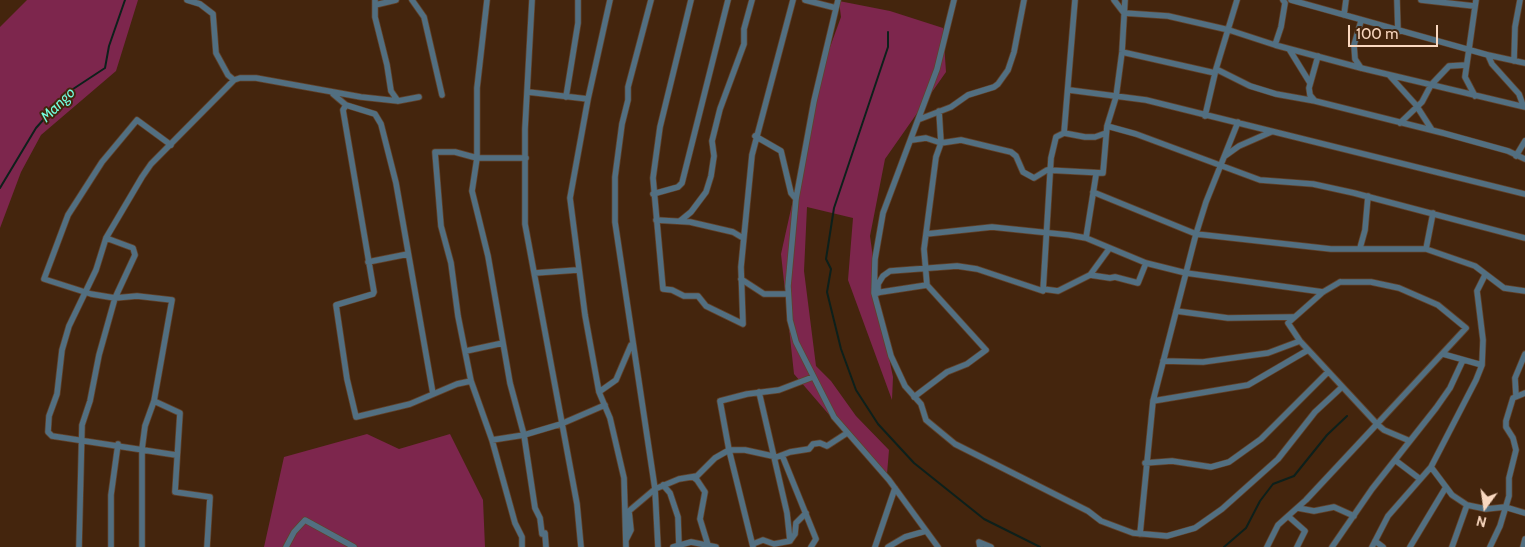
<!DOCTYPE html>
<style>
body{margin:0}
#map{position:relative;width:1525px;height:547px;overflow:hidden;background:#44250d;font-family:Cabin,sans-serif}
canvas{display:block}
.north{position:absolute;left:1460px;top:482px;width:50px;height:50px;-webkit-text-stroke:4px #44250d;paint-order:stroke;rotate:194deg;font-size:14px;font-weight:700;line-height:20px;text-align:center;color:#fad8c0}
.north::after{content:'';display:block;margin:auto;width:18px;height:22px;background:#fad8c0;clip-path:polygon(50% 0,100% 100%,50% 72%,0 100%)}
.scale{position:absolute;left:1348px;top:25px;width:90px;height:22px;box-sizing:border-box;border:2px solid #fad8c0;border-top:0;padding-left:6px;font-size:15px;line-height:18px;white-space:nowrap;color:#fad8c0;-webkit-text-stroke:4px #44250d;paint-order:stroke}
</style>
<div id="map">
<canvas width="1525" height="547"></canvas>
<div class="north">N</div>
<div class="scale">100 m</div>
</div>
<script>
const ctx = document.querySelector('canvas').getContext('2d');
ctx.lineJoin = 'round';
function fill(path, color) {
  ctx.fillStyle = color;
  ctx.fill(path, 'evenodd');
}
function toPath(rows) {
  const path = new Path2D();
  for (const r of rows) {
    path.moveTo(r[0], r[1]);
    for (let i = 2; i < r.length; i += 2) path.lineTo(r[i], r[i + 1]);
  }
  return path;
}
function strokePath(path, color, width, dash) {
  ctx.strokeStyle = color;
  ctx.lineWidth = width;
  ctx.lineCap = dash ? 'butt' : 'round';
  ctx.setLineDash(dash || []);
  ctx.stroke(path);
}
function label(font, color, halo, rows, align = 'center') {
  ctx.font = font + ' Cabin,sans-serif';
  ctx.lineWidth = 4;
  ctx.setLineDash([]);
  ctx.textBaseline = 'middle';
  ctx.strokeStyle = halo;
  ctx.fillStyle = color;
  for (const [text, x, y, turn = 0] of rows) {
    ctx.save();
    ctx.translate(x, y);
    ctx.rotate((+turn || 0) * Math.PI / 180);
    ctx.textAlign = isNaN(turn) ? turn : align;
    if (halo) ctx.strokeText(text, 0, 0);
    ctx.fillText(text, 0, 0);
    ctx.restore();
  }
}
fill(toPath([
 [27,0,138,0,116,71,41,135,21,172,0,228,0,27],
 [839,1,890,11,943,28,946,72,885,159,870,236,882,324,893,377,892,400,848,280,853,218,807,207,804,271,816,366,831,381,856,416,889,450,887,474,874,467,794,374,781,254,822,69,841,17],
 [367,434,399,449,450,434,483,500,485,547,264,547,284,457]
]), '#7d264d');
strokePath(toPath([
 [888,32,888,47,834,208,826,259,831,269,827,292,841,349,856,390,878,424,914,463,984,519,1040,547],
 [0,188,36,128,67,93,105,68,109,46,125,0],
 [1224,547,1246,528,1260,501,1273,484,1294,476,1327,435,1347,416]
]), '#0d201b', 2);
const street = toPath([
 [187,0,200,4,213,14,216,53,228,75,234,80],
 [375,0,375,17,387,65,391,91,398,101],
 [412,0,424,17,442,95],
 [487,0,477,88,477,158,472,191,488,256,510,383,524,435,535,508,540,518,542,534,545,533,546,547],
 [532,0,525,129,525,224,577,504,581,547],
 [610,0,588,99,570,198,585,315,599,392,610,418,624,478,626,547],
 [651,0,628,87,628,100,622,124,615,177,615,222,655,489,658,547],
 [691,0,660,127,653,178,663,289,672,290,684,296,698,296,706,306,743,324,741,267,752,155,793,0],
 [805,0,836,8],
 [838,0,814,101,796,199,788,286,790,320,796,342,834,417,889,480,938,547],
 [954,0,937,69,883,213,875,259,874,293,891,356,905,386,921,404,926,420,955,444,1088,511,1101,521,1133,533,1167,536,1195,528,1222,509,1278,459,1315,412,1342,387],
 [1114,0,1124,13,1168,16,1229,30,1275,45,1361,68,1525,107],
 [1291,0,1488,55,1492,64,1519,94,1523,105],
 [1397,0,1398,32],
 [1421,0,1474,6],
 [375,5,396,0],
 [1344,15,1346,0],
 [1275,45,1281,27,1285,3,1283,0],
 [1289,49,1310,83],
 [1122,52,1215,73],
 [1488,55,1525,63],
 [1514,61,1515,27,1520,0],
 [1361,68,1355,59,1354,45,1361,21],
 [1216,69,1250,86,1276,94,1315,101,1443,133,1508,151,1525,159],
 [1389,75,1416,105,1432,130],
 [1069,90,1146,100,1525,194],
 [528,92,588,99],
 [333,94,346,105,375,114,381,124,396,183,433,394],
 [1475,96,1465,77,1476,0],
 [566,97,578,23,578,0],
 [1315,101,1310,95,1309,88,1318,56],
 [346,105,343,110,374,292,373,294,336,305,347,379,356,417,410,404,457,384,471,381],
 [1205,116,1216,69,1237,0],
 [920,119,951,107,968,95,994,87,998,84,1008,70,1014,52,1024,0],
 [1400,123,1422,102,1431,85,1449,66,1466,65],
 [1107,126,1136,134,1260,180,1313,184,1354,193,1525,238],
 [1064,133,1085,137,1095,137,1106,133],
 [755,136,781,151,791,193,796,199],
 [912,140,926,138,941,143,961,140,1011,152,1016,156,1023,172,1034,178,1047,170,1103,173,1107,126,1116,97,1122,52,1125,0],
 [1225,156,1239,146,1271,132],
 [1516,156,1525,141],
 [1093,192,1196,234,1331,249,1426,249,1475,266,1504,288,1525,291],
 [653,194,678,187,682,183,728,0],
 [656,220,690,222,733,232,743,238],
 [680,221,691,212,706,192,711,176,714,156,712,141,720,109,744,44,744,29,752,0],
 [926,234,992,227,1069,235,1086,238,1146,263,1186,273,1323,292],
 [1086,238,1096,175],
 [1360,248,1365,230,1368,196],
 [1426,249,1433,213],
 [368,262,408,254],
 [535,273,577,270],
 [1090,275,1110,278,1115,277,1138,283,1146,263],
 [741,279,764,294,788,294],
 [1340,282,1371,282,1399,288,1438,305,1466,328,1377,424,1300,341,1288,323,1323,292,1340,282],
 [1043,289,1058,291,1090,275,1109,249],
 [875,293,927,285],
 [878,293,878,284,883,276,890,271,957,266,977,269,1043,291,1051,158,1056,137,1064,133,1075,0],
 [1176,311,1228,318,1293,317],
 [466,351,503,343],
 [1443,354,1482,365],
 [1163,361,1203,362,1268,353,1300,341],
 [599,392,616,380,631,345],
 [759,392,787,513,790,541],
 [1516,396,1515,378,1525,354],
 [914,397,947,372,967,364,986,350,927,285,924,249,936,157,941,143,939,111],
 [154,401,180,413,175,492,210,497,207,547],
 [1153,401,1248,385,1308,350],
 [492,440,524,435,561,424,605,405],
 [176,455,52,436,48,432,49,416,57,394,62,350,69,326,96,270,106,238,142,177,151,164,234,80,240,78,256,78,361,97,398,101,419,97],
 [782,455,816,539,811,547],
 [1395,460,1420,479],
 [1145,463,1172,461,1211,467,1229,462,1261,439,1328,372],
 [1431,467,1452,495,1467,505,1486,509,1505,507,1525,513],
 [693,477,697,480,705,492,700,519,708,545],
 [663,485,670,493,678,517,679,547],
 [1298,508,1314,511,1334,507,1354,516],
 [1140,534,1153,401,1196,234,1206,202,1238,122],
 [626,540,631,530,629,511,655,489,679,479,697,476,715,458,729,450,745,450,777,457,790,452,809,449,813,444,820,443,827,446,847,433],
 [1375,541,1383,547],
 [753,544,763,540,774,544,790,541,795,534,796,523,806,513],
 [79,547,82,425,90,401,99,355,115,298,135,255,133,248,106,238],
 [111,547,111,495,118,444],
 [142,547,142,449,145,426,154,401,172,300,137,296,115,298,91,294,44,279,68,215,102,162,137,120,171,145],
 [286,547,294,532,305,520,354,547],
 [522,547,522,537,515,523,492,440,471,381,458,316,451,263,441,226,435,152,455,152,477,158,526,158],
 [673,547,691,542,716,547],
 [753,547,729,450,720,401,747,394,779,390,813,377],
 [875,547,895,488],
 [888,547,905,537,926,531],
 [980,547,979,542,991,547],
 [1267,547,1278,525,1288,516],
 [1297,547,1305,531,1288,516,1306,500,1377,424,1384,430,1410,441],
 [1332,547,1372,489,1436,408,1450,388,1463,360],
 [1372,547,1388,516,1431,467,1476,380,1482,365,1483,340,1477,291,1485,275],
 [1410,547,1446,487],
 [1452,547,1467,505],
 [1490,547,1500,526,1509,496,1509,478,1516,450,1513,438,1506,427,1506,421,1513,398,1525,393],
 [1523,547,1525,539]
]);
strokePath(street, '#61422a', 7);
strokePath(street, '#526f81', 5.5);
label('italic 15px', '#72fdde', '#44250d', [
 ["Mango",58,105,-45]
]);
</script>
